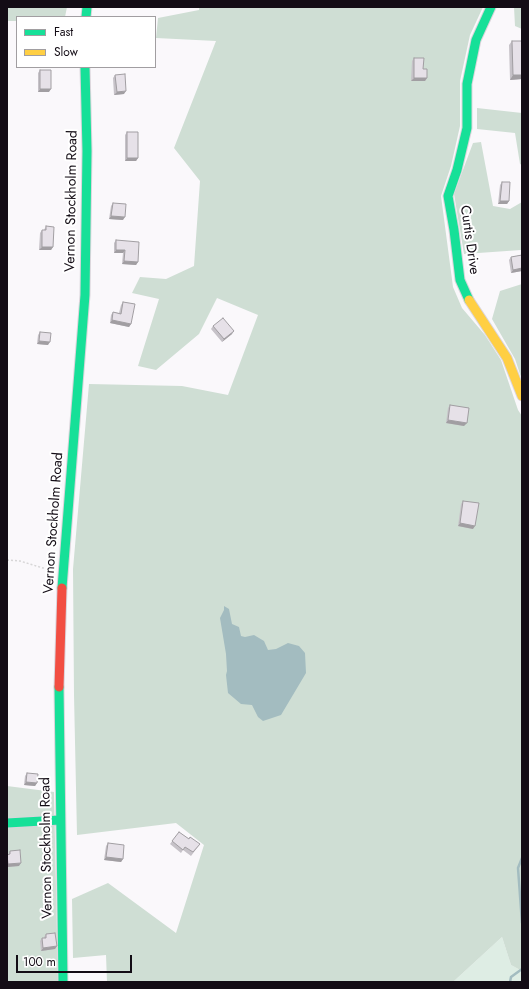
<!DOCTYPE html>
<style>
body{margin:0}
#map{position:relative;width:529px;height:989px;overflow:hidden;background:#faf8fb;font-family:Jost,sans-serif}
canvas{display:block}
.frame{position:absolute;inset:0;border:8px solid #130c15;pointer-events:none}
.legend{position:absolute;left:16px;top:16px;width:140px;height:52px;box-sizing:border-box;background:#fff;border:1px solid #a19ea1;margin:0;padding:5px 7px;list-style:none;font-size:12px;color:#130c15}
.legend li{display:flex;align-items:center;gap:8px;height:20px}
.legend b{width:20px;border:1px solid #a19ea1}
.scale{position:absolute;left:16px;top:955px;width:116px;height:18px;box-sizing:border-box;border:2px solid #130c15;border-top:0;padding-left:5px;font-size:12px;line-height:14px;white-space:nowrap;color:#130c15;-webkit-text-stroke:3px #fff;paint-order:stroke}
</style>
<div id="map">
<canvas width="529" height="989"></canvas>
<div class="frame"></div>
<ul class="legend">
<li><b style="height:5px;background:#16e098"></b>Fast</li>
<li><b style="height:5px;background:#ffcf43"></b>Slow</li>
</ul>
<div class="scale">100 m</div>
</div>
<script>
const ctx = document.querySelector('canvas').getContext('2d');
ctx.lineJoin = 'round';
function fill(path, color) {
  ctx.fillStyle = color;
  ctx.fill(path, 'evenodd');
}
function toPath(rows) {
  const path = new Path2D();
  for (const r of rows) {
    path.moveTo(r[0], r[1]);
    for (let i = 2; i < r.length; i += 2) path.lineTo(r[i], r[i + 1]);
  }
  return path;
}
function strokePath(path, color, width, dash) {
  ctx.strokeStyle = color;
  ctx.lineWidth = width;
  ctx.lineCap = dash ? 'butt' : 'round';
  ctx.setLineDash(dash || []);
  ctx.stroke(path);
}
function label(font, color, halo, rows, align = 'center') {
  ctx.font = font + ' Jost,sans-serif';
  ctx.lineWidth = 4;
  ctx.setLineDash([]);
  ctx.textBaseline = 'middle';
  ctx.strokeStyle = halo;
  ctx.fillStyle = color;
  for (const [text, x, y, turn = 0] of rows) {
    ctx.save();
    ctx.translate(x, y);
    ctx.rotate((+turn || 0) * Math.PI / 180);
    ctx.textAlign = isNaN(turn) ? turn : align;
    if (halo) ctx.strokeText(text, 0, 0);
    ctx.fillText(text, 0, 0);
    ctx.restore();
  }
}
fill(toPath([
 [502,937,511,965,522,971,522,982,453,982]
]), '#deede4');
fill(toPath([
 [7,7,67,7,65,17,17,17,17,21,7,21],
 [199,7,483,7,470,35,460,81,460,126,451,166,441,196,453,287,462,308,485,335,501,360,518,410,522,416,522,971,511,965,502,937,453,982,107,982,106,955,73,958,72,899,108,883,176,933,204,845,176,823,77,835,74,695,73,569,89,384,182,386,228,395,258,315,217,298,199,334,156,370,138,366,159,299,132,293,140,277,166,279,194,266,200,181,174,148,216,41,156,38,158,18,199,10],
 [514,7,522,7,522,29,515,26],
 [477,108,522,113,522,165,520,164,515,133,477,129],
 [481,142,493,206,510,209,522,202,522,251,521,250,464,254,454,194,473,143],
 [522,284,522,380,515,359,492,319,500,291],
 [7,786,54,792,58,982,7,982]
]), '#cfded4');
fill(toPath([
 [224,606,229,609,232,624,239,627,241,636,245,637,254,635,264,641,268,650,276,649,288,643,299,646,305,653,306,673,281,715,263,721,258,717,252,705,241,704,228,693,226,675,227,671,226,654,220,618,224,610]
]), '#a3bcc0');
strokePath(toPath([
 [522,858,518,868,522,923],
 [510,982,511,977,522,969]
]), '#a3bcc0', 2.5);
const fast = toPath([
 [86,17,87,7],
 [469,300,460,280,454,230,448,196,457,170,467,128,467,84,476,40,491,7],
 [62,588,85,295,87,151,85,67],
 [59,687,63,982],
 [7,823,60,820]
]);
const slow = toPath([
 [469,300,507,358,522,396]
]);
const jam = toPath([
 [59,687,62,588]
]);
strokePath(fast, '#dad5db', 11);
strokePath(slow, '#dad5db', 11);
strokePath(jam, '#dad5db', 11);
strokePath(toPath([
 [7,560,20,561,43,568,54,569]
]), '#d7d6d7', 1.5, [2, 2]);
strokePath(fast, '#16e098', 9);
strokePath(slow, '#ffcf43', 9);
strokePath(jam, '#f24e42', 9);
fill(toPath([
 [512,41,522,79,510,80,509,45],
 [414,58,423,69,427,78,425,81,411,81,412,61],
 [40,70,49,92,38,92,38,73],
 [115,75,124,94,114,95,113,78],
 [127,132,138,158,136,161,125,161,125,135],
 [502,182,509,201,507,204,498,204,500,185],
 [113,203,123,220,109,219,111,206],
 [46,226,53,247,51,250,39,250,40,233,42,230,44,230],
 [116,240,138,262,136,265,122,264,123,253,114,253,114,243],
 [522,255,522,271,511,273,509,260,511,257],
 [123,302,131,324,129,327,110,323,111,315,113,312,119,313,121,305],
 [213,326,232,334,222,342,211,329],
 [40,332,48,345,37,344,38,335],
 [450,405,464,426,446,423,448,408],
 [463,501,473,529,458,526,461,504],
 [27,773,37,783,35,786,24,785,25,776],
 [179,832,189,839,200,844,191,856,183,850,181,853,170,844],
 [108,843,123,859,121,862,104,860,106,846],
 [10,851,19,866,7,867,7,855,8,855],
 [46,934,57,946,55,949,41,951,40,941,42,938,44,938,44,937]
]), '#c6c2c8');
fill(toPath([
 [513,75,522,75,522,79,510,80],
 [414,78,427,78,425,81,411,81],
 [40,89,51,89,49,92,38,92],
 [126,91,124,94,114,95,117,92],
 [127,158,138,158,136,161,125,161],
 [500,201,509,201,507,204,498,204],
 [111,216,125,217,123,220,109,219],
 [42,247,53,247,51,250,39,250],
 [116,250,125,250,123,253,114,253],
 [124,261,138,262,136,265,122,264],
 [522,268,522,271,511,273,513,270],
 [112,320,131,324,129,327,110,323],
 [234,331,232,334,222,342,224,339],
 [39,341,50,342,48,345,37,344],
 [448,420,467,423,464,426,446,423],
 [460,523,475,526,473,529,458,526],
 [26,782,37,783,35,786,24,785],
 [106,857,123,859,121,862,104,860],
 [21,863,19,866,7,867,8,864],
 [57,946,55,949,41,951,43,948]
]), '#a19ea2');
const building = toPath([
 [512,41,522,41,522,75,513,75,512,41],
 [414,58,424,58,423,69,427,69,427,78,414,78,414,58],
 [40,70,51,70,51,89,40,89,40,70],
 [125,74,126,91,117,92,115,75,125,74],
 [127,132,138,132,138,158,127,158,127,132],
 [502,182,510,182,509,201,500,201,502,182],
 [113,203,126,204,125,217,111,216,113,203],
 [46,226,54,227,53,247,42,247,42,230,46,230,46,226],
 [116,240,139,242,138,262,124,261,125,250,116,250,116,240],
 [522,255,522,268,513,270,511,257,522,255],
 [123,302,135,304,131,324,112,320,113,312,121,314,123,302],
 [223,318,234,331,224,339,213,326,223,318],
 [40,332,51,333,50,342,39,341,40,332],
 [450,405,469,408,467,423,448,420,450,405],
 [463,501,479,503,475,526,460,523,463,501],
 [27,773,38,774,37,783,26,782,27,773],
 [179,832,189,839,190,837,200,844,193,852,185,847,183,850,172,841,179,832],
 [108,843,124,845,123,859,106,857,108,843],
 [20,850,21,863,8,864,7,855,10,854,10,851,20,850],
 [55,933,57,946,43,948,42,938,46,938,46,934,55,933]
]);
fill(building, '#e6e1e8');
strokePath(building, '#a19ea2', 1);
label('14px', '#130c15', '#fff', [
 ["Vernon Stockholm Road",72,201,-89],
 ["Curtis Drive",469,240,82],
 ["Vernon Stockholm Road",54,523,-86],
 ["Vernon Stockholm Road",47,848,-91]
]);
</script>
